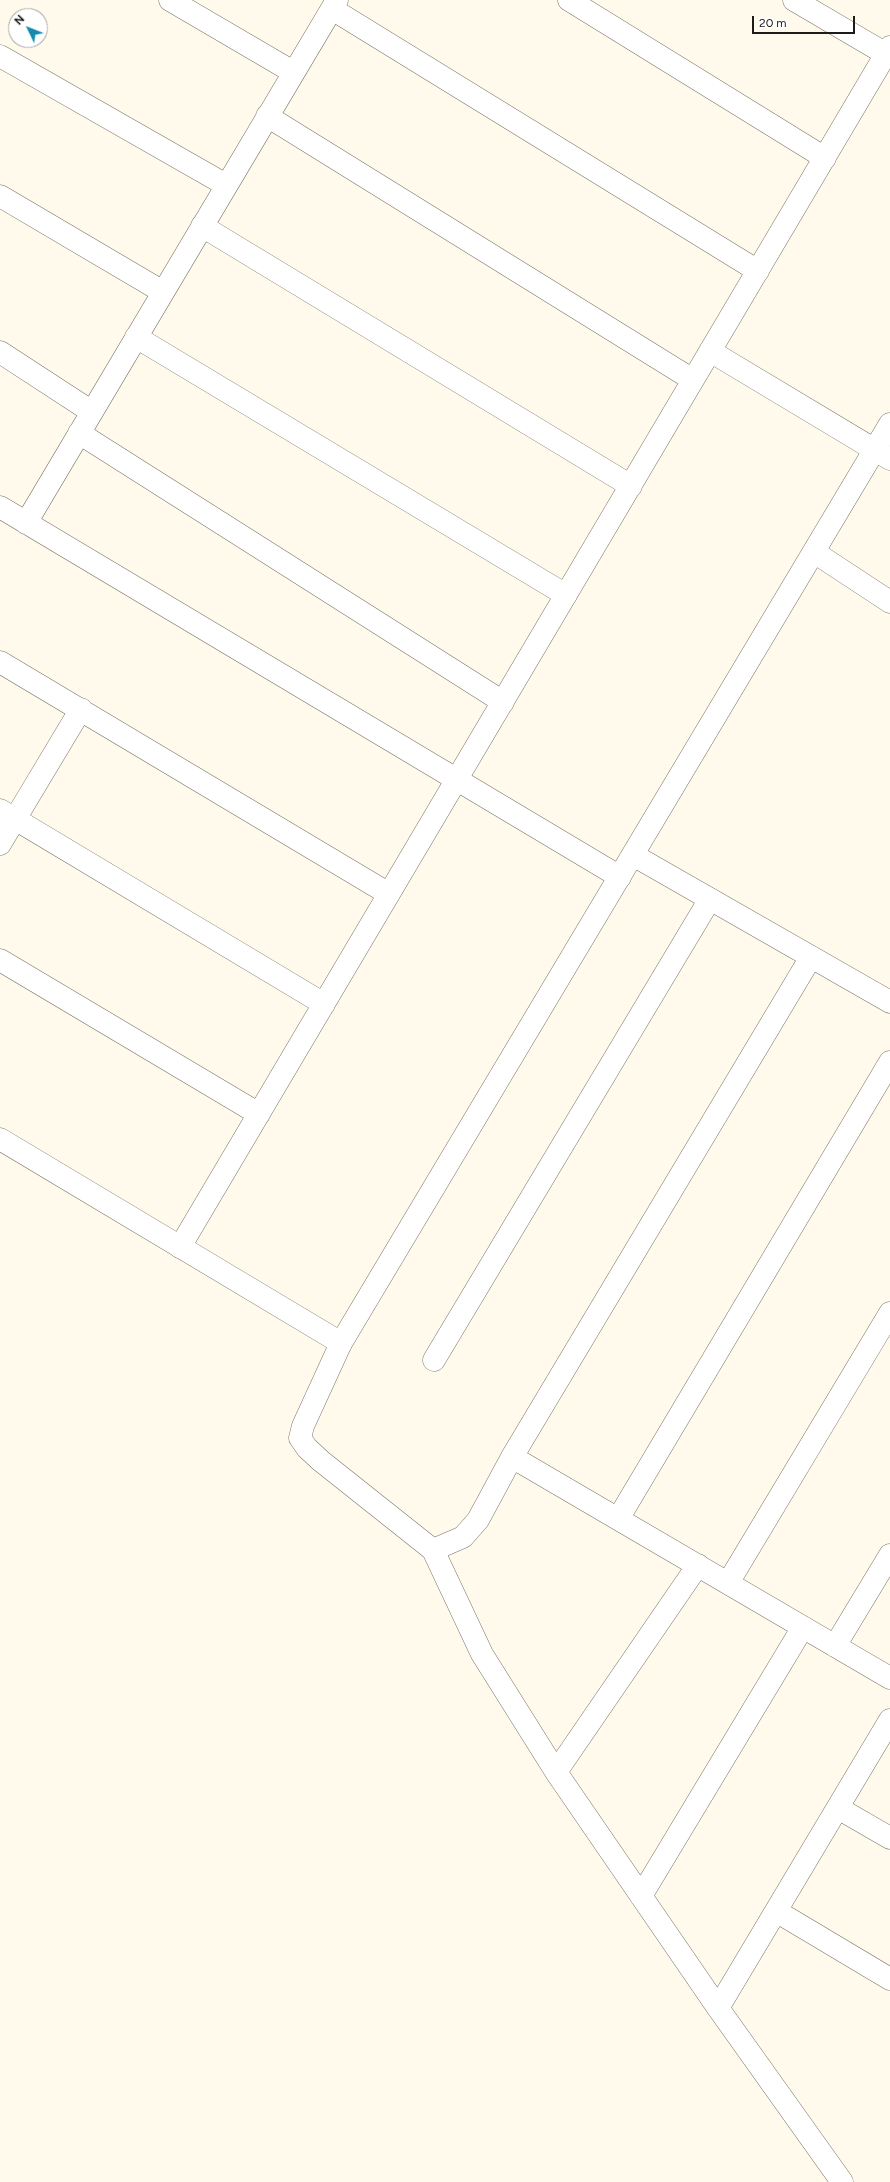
<!DOCTYPE html>
<style>
body{margin:0}
#map{position:relative;width:890px;height:2182px;overflow:hidden;background:#fffaec;font-family:Figtree,sans-serif}
canvas{display:block}
.north{position:absolute;left:8px;top:8px;width:40px;height:40px;box-sizing:border-box;background:#fff;border:1px solid #a5a4a3;border-radius:50%;rotate:313deg;font-size:11px;font-weight:700;line-height:16px;text-align:center;color:#1e1c18}
.north::after{content:'';display:block;margin:auto;width:14px;height:18px;background:#1589ae;clip-path:polygon(50% 0,100% 100%,50% 72%,0 100%)}
.scale{position:absolute;left:752px;top:16px;width:103px;height:18px;box-sizing:border-box;border:2px solid #1e1c18;border-top:0;padding-left:5px;font-size:12px;line-height:14px;white-space:nowrap;color:#1e1c18;-webkit-text-stroke:3px #fff;paint-order:stroke}
</style>
<div id="map">
<canvas width="890" height="2182"></canvas>
<div class="north">N</div>
<div class="scale">20 m</div>
</div>
<script>
const ctx = document.querySelector('canvas').getContext('2d');
ctx.lineJoin = 'round';
function toPath(rows) {
  const path = new Path2D();
  for (const r of rows) {
    path.moveTo(r[0], r[1]);
    for (let i = 2; i < r.length; i += 2) path.lineTo(r[i], r[i + 1]);
  }
  return path;
}
function strokePath(path, color, width, dash) {
  ctx.strokeStyle = color;
  ctx.lineWidth = width;
  ctx.lineCap = dash ? 'butt' : 'round';
  ctx.setLineDash(dash || []);
  ctx.stroke(path);
}
const minor = toPath([
 [170,0,293,72],
 [569,0,825,158],
 [794,0,886,54],
 [332,9,758,271],
 [0,56,226,185],
 [267,116,693,380],
 [0,196,163,292],
 [202,226,631,486],
 [136,337,566,595],
 [710,351,890,459],
 [0,352,92,412],
 [79,433,503,702],
 [0,507,620,877],
 [26,523,337,0],
 [814,552,890,602],
 [0,662,389,894],
 [0,810,324,1004],
 [0,844,81,709],
 [0,960,259,1114],
 [180,1247,890,47],
 [341,1343,303,1426,300,1438,307,1448,321,1461,433,1550,482,1654,556,1772,718,2008,842,2182],
 [434,1360,710,899],
 [512,1457,890,1678],
 [618,1519,890,1062],
 [433,1550,463,1537,478,1520,512,1457,811,957],
 [728,1583,890,1313],
 [835,1646,890,1555],
 [556,1772,698,1565],
 [838,1808,890,1838],
 [641,1896,803,1627],
 [776,1911,890,1979],
 [718,2008,890,1720]
]);
const tertiary = toPath([
 [633,855,890,1002],
 [0,1139,341,1343,890,424]
]);
strokePath(minor, '#797568', 23);
strokePath(tertiary, '#797568', 23);
strokePath(minor, '#fff', 22);
strokePath(tertiary, '#fff', 22);
</script>
